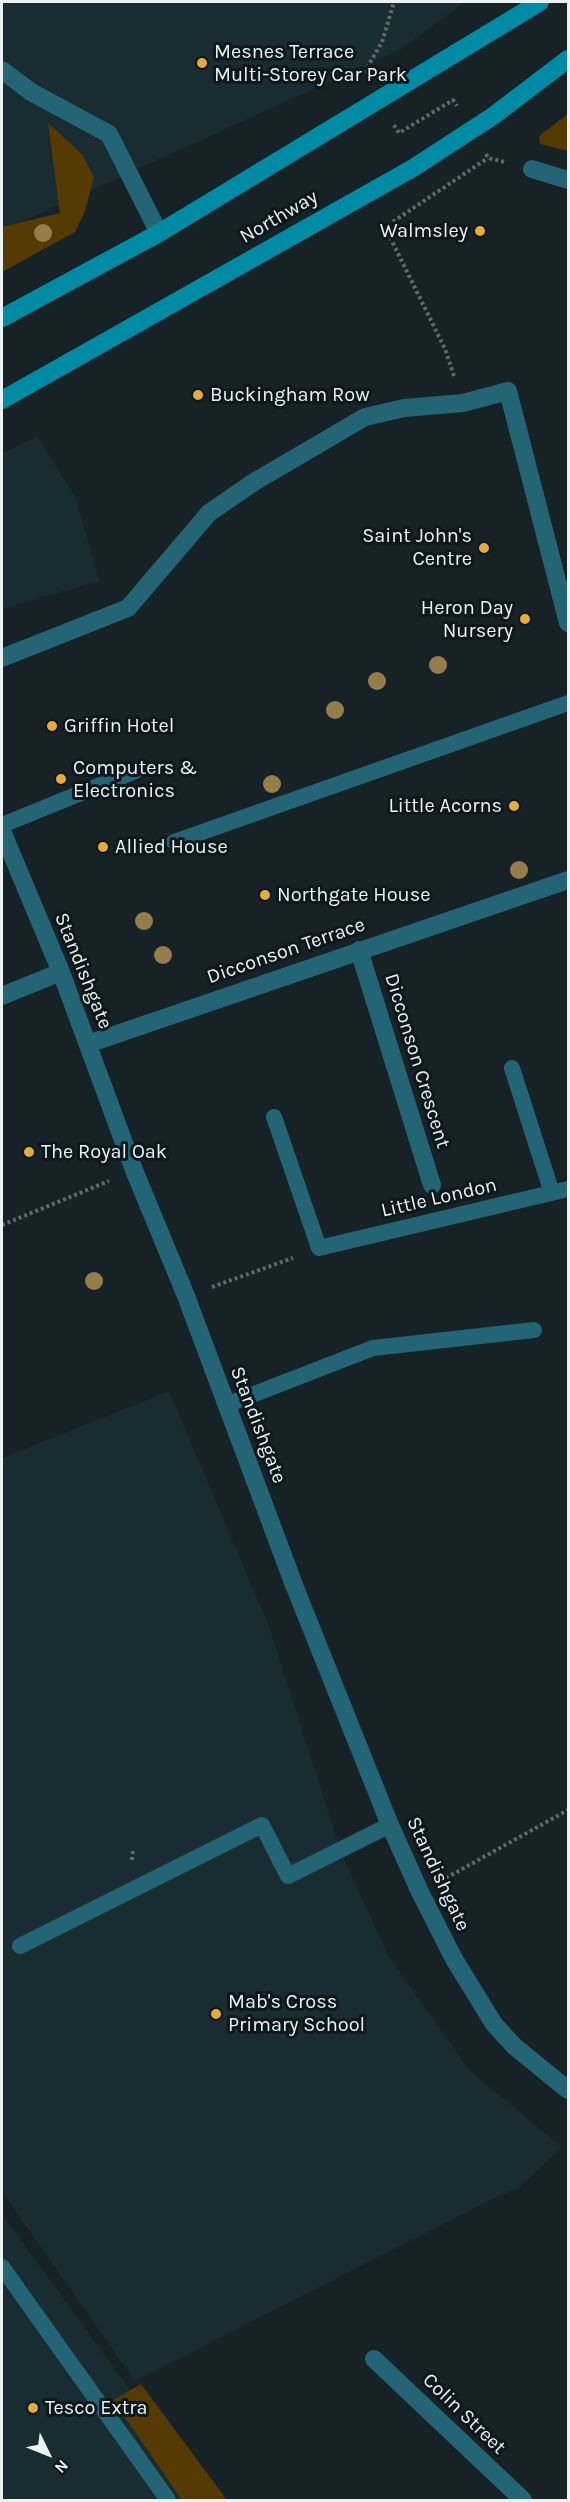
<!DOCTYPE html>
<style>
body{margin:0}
#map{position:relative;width:570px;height:2502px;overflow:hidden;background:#162225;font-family:Karla,sans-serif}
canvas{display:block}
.frame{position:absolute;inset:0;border:3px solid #eaf2f4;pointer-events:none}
.north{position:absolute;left:18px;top:2424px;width:60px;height:60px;-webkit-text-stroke:4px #0d181c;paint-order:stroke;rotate:133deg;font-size:16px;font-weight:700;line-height:24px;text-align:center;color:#eaf2f4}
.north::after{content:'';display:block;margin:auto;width:21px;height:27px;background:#eaf2f4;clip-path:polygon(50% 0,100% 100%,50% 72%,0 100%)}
</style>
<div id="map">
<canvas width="570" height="2502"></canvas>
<div class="frame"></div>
<div class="north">N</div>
</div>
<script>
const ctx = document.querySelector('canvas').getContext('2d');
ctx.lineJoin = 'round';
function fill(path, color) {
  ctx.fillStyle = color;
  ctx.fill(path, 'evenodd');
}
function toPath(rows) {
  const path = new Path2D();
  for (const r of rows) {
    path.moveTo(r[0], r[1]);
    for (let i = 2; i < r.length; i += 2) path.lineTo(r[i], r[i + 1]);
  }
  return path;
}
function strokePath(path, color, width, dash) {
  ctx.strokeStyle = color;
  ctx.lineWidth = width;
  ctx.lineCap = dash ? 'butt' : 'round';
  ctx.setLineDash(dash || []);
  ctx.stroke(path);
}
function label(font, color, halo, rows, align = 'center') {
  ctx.font = font + ' Karla,sans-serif';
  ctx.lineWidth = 6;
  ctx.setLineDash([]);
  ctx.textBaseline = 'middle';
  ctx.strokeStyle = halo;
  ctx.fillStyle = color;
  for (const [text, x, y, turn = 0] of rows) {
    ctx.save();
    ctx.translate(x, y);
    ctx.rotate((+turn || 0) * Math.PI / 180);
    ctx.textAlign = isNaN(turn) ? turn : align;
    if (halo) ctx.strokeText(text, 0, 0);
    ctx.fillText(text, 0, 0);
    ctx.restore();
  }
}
fill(toPath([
 [2,2,465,2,401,49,2,231],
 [37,436,76,498,99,581,2,609,2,454],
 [169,1391,268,1624,343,1857,389,1957,470,2071,562,2147,519,2188,500,2195,135,2381,2,2192,2,1458],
 [2,2214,180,2459,207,2500,2,2500]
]), '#192c32');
fill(toPath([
 [568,114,568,151,540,144,539,136],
 [48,123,82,154,94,177,85,211,75,232,2,272,2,227,60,213],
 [141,2384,227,2500,182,2500,113,2400]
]), '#553a03');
strokePath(toPath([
 [364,73,382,42,394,2],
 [394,125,399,133,453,100,457,106],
 [486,154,488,158,505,162],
 [454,376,445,349,385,227,488,158],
 [2,1225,109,1181],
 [212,1287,293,1258],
 [132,1860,133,1849],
 [446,1878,568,1810]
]), '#5f6a6d', 4, [3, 3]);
strokePath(toPath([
 [2,825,135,771],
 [174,842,568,703],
 [512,1068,552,1193],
 [274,1117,319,1248,568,1189],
 [226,1405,373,1348,534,1330],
 [20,1946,262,1825,288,1876,390,1825],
 [2,2267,168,2500]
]), '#236575', 16);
strokePath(toPath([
 [2,70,31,92,109,134,159,233],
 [532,169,568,180],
 [2,658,128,608,209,513,254,482,365,417,404,408,463,403,508,391,568,623],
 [2,831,61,972,134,1170,186,1296,294,1585,390,1825,420,1892,454,1959,494,2024,514,2046,568,2090],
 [359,950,432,1185],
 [2,996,61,972],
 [88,1044,568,880],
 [374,2359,523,2500]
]), '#236575', 18);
strokePath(toPath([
 [2,318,159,233,540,2],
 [2,400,413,168,493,116,568,59]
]), '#008ba5', 18);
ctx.fillStyle = '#967d4c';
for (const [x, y] of [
 [43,233],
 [438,665],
 [377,681],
 [335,710],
 [272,784],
 [519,870],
 [144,921],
 [163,955],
 [94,1281]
]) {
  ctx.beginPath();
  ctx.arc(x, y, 9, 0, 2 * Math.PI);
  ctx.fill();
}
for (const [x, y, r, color] of [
 [202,63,6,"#e9ab38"],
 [480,231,6,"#e9ab38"],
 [198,395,6,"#e9ab38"],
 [484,548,6,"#e9ab38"],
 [525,619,6,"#e9ab38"],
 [52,726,6,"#e9ab38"],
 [61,779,6,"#e9ab38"],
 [514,806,6,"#e9ab38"],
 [103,847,6,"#e9ab38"],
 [265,895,6,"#e9ab38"],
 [29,1152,6,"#e9ab38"],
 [216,2014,6,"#e9ab38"],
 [33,2408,6,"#e9ab38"]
]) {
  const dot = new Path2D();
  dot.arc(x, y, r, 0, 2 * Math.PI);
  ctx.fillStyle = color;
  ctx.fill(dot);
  strokePath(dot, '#0d181c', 2);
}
label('20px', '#eaf2f4', '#0d181c', [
 ["Mesnes Terrace",214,52],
 ["Multi-Storey Car Park",214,75],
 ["Walmsley",468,231,"right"],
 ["Buckingham Row",210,395],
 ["Saint John's",472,536,"right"],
 ["Centre",472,559,"right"],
 ["Heron Day",513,608,"right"],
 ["Nursery",513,631,"right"],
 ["Griffin Hotel",64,726],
 ["Computers &",73,768],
 ["Electronics",73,791],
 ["Little Acorns",502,806,"right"],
 ["Allied House",115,847],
 ["Northgate House",277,895],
 ["The Royal Oak",41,1152],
 ["Mab's Cross",228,2002],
 ["Primary School",228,2025],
 ["Tesco Extra",45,2408]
], 'left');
label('20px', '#eaf2f4', '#0d181c', [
 ["Northway",279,217,-30],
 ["Dicconson Terrace",286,951,-19],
 ["Standishgate",83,971,68],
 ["Dicconson Crescent",417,1061,73],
 ["Little London",439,1198,-13],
 ["Standishgate",258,1425,69],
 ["Standishgate",438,1874,65],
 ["Colin Street",464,2414,44]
]);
</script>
